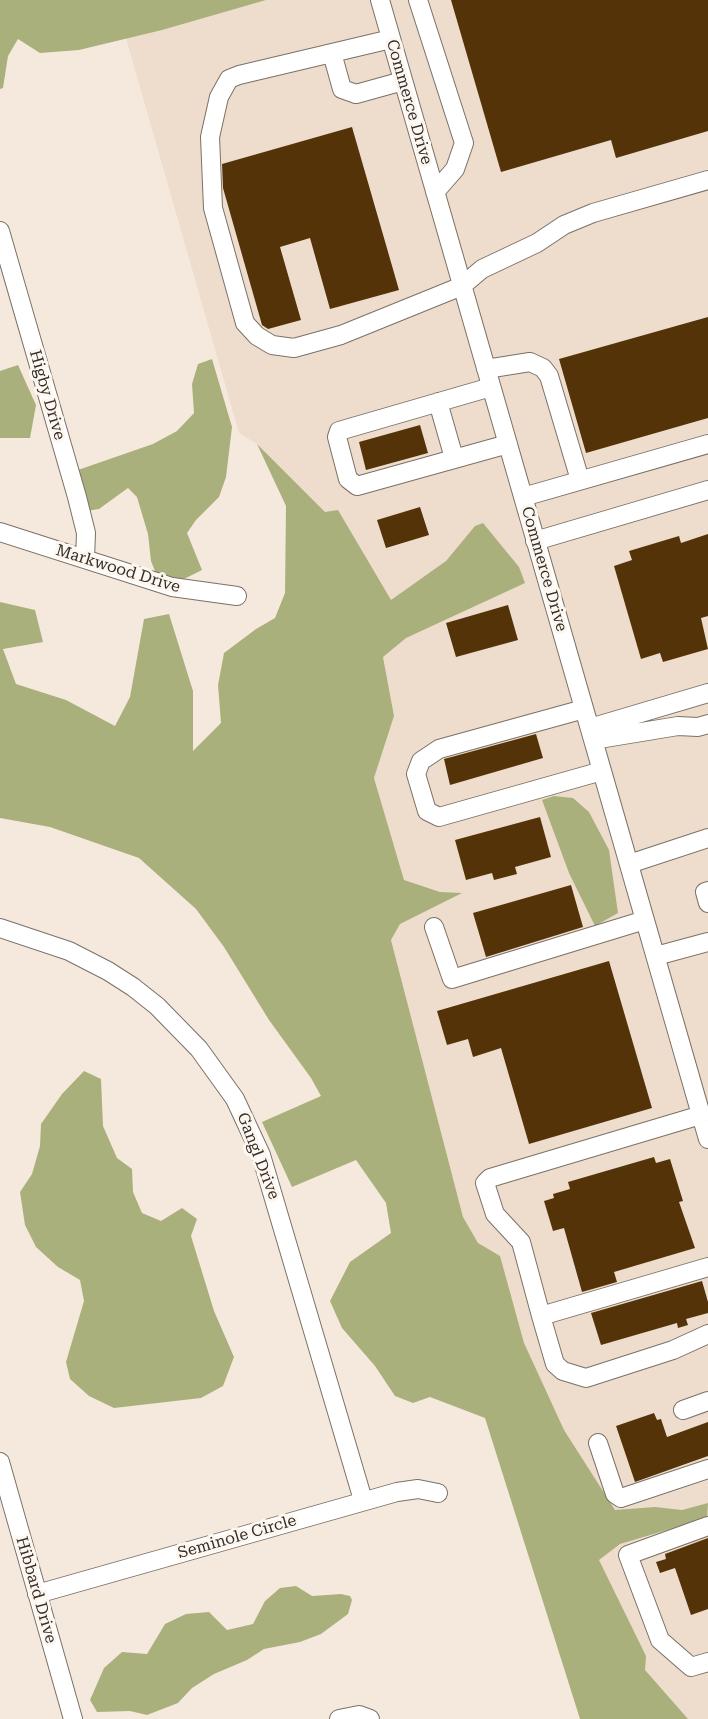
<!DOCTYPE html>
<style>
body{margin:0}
canvas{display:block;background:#f5e9dd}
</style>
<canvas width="708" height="1719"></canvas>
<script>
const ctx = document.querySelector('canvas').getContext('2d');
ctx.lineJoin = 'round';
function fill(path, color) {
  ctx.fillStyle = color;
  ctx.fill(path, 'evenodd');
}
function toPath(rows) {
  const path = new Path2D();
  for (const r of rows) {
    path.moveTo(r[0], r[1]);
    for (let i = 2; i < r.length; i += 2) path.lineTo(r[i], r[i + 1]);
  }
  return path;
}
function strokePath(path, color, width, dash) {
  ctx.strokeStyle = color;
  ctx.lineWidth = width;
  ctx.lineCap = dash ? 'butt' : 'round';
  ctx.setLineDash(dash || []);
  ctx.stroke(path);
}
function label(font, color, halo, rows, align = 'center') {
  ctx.font = font + ' "Roboto Serif",serif';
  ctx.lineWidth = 6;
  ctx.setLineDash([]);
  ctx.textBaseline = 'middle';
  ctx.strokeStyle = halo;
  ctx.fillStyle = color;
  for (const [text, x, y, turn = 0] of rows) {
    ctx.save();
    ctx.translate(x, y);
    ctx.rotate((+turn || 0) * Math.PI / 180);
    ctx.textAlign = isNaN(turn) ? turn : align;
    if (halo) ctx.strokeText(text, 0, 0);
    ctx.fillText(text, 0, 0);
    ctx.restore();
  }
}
fill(toPath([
 [115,0,708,0,708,1719,612,1719,463,1217,391,940,400,924,404,880,374,778,394,716,383,657,325,512,257,444,239,433]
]), '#edc');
fill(toPath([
 [0,0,266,0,162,30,79,50,40,53,18,39,8,56,3,88,0,89],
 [212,359,232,427,226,477,219,497,196,520,187,533,202,570,184,579,157,576,151,561,148,534,137,497,128,488,99,509,87,511,75,471,153,444,177,431,194,413,192,384,198,364],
 [18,365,36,405,30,438,0,438,0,371],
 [257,444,325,512,338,510,391,600,446,561,475,526,483,523,519,567,525,583,406,638,383,657,394,716,374,778,404,880,440,892,462,893,400,924,391,940,463,1217,478,1243,500,1256,524,1343,564,1430,615,1510,655,1507,682,1510,708,1503,707,1518,620,1544,599,1560,646,1656,645,1670,688,1719,580,1719,485,1418,430,1397,413,1403,395,1396,375,1366,342,1328,330,1301,350,1262,391,1233,386,1203,356,1160,292,1187,262,1122,321,1096,311,1078,269,1020,224,947,196,909,139,858,50,827,0,818,0,602,35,610,43,642,3,649,16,684,66,700,115,726,130,697,144,619,169,614,193,691,193,751,221,723,218,685,224,653,256,629,275,618,285,593,286,506],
 [554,796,573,798,589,812,609,850,618,913,595,926,569,873,542,800],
 [84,1071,101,1079,103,1126,117,1158,132,1169,133,1192,142,1213,161,1221,182,1208,197,1219,191,1236,214,1311,234,1357,223,1386,201,1398,114,1408,89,1396,70,1379,66,1362,84,1301,80,1280,58,1267,36,1247,25,1225,20,1192,32,1174,40,1146,41,1124,62,1094],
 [296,1586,312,1596,341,1594,350,1596,352,1600,348,1614,321,1634,300,1642,264,1649,247,1660,214,1674,192,1688,178,1703,147,1715,130,1711,97,1712,90,1700,104,1668,122,1652,147,1654,165,1624,186,1614,209,1612,227,1630,253,1624,265,1601,280,1588]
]), '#aab07b');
fill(toPath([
 [451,0,708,0,708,131,616,158,611,140,501,172],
 [352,127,399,290,330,309,310,238,280,247,301,320,268,329,262,325,223,188,222,164],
 [708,317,708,418,586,453,559,359],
 [420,425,428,453,366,470,359,442],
 [420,507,429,535,386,548,377,520],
 [708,534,708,616,701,618,708,649,663,662,660,653,641,659,614,566,632,560,629,551,679,536,681,543],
 [508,605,518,640,456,657,446,623],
 [536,734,543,758,450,785,444,759],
 [540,817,551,857,515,867,517,874,494,880,492,873,466,880,455,840],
 [571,885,583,927,486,957,473,913],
 [609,961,652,1108,529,1144,501,1048,473,1057,468,1039,447,1045,437,1011],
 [654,1157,656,1163,670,1159,683,1201,679,1202,695,1248,614,1272,617,1282,582,1292,564,1228,553,1231,544,1201,554,1198,553,1194,570,1189,568,1182],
 [702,1281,708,1302,708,1313,686,1319,688,1325,678,1328,677,1323,601,1345,591,1313],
 [654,1413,657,1420,661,1419,667,1437,708,1422,708,1456,635,1482,616,1426],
 [708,1538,708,1609,691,1615,675,1568,660,1573,656,1562,666,1559,665,1554]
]), '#543309');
const minor = toPath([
 [380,0,708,1139],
 [418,0,464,143,455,169,435,192],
 [391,39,239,75,229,79,219,97,210,137,213,208,245,323,257,336,272,345,294,348,341,335,462,286,482,269,537,243,564,225,593,213,708,180],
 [332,53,342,89,356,94,403,81],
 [0,231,77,497,86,533,85,559],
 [486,369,530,362,543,368,549,376,580,480],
 [491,387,339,431,337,437,348,479,357,486,508,444],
 [438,402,454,458],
 [523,497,708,444],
 [0,532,172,587,237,596],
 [535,541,708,490],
 [584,709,439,749,421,761,416,774,427,811,439,817,602,771],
 [590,728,708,693],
 [593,740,678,726,698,727,708,724],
 [629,864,708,838],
 [708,891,705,892,708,903],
 [434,927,452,979,645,920],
 [0,928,69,951,108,971,133,987,157,1006,199,1049,235,1099,261,1155,363,1500],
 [656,956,708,942],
 [708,1267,541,1316,555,1364,563,1371,586,1378,673,1350,708,1334],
 [541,1316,521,1242,495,1214,485,1183,490,1178,701,1115],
 [683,1410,708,1401],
 [598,1443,615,1494,621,1498,708,1469],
 [0,1462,73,1719],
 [708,1526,628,1555,660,1640,691,1667,708,1662],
 [37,1594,397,1492,418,1489,438,1493],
 [339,1719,359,1715,370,1719]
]);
strokePath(minor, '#7b7166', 20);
strokePath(minor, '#fff', 18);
label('16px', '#332e2a', '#fef7f0', [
 ["Commerce Drive",409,102,74],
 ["Higby Drive",47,395,74],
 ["Markwood Drive",118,569,17],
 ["Commerce Drive",544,569,74],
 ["Gangl Drive",258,1156,69],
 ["Seminole Circle",237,1537,-16],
 ["Hibbard Drive",36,1590,74]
]);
</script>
